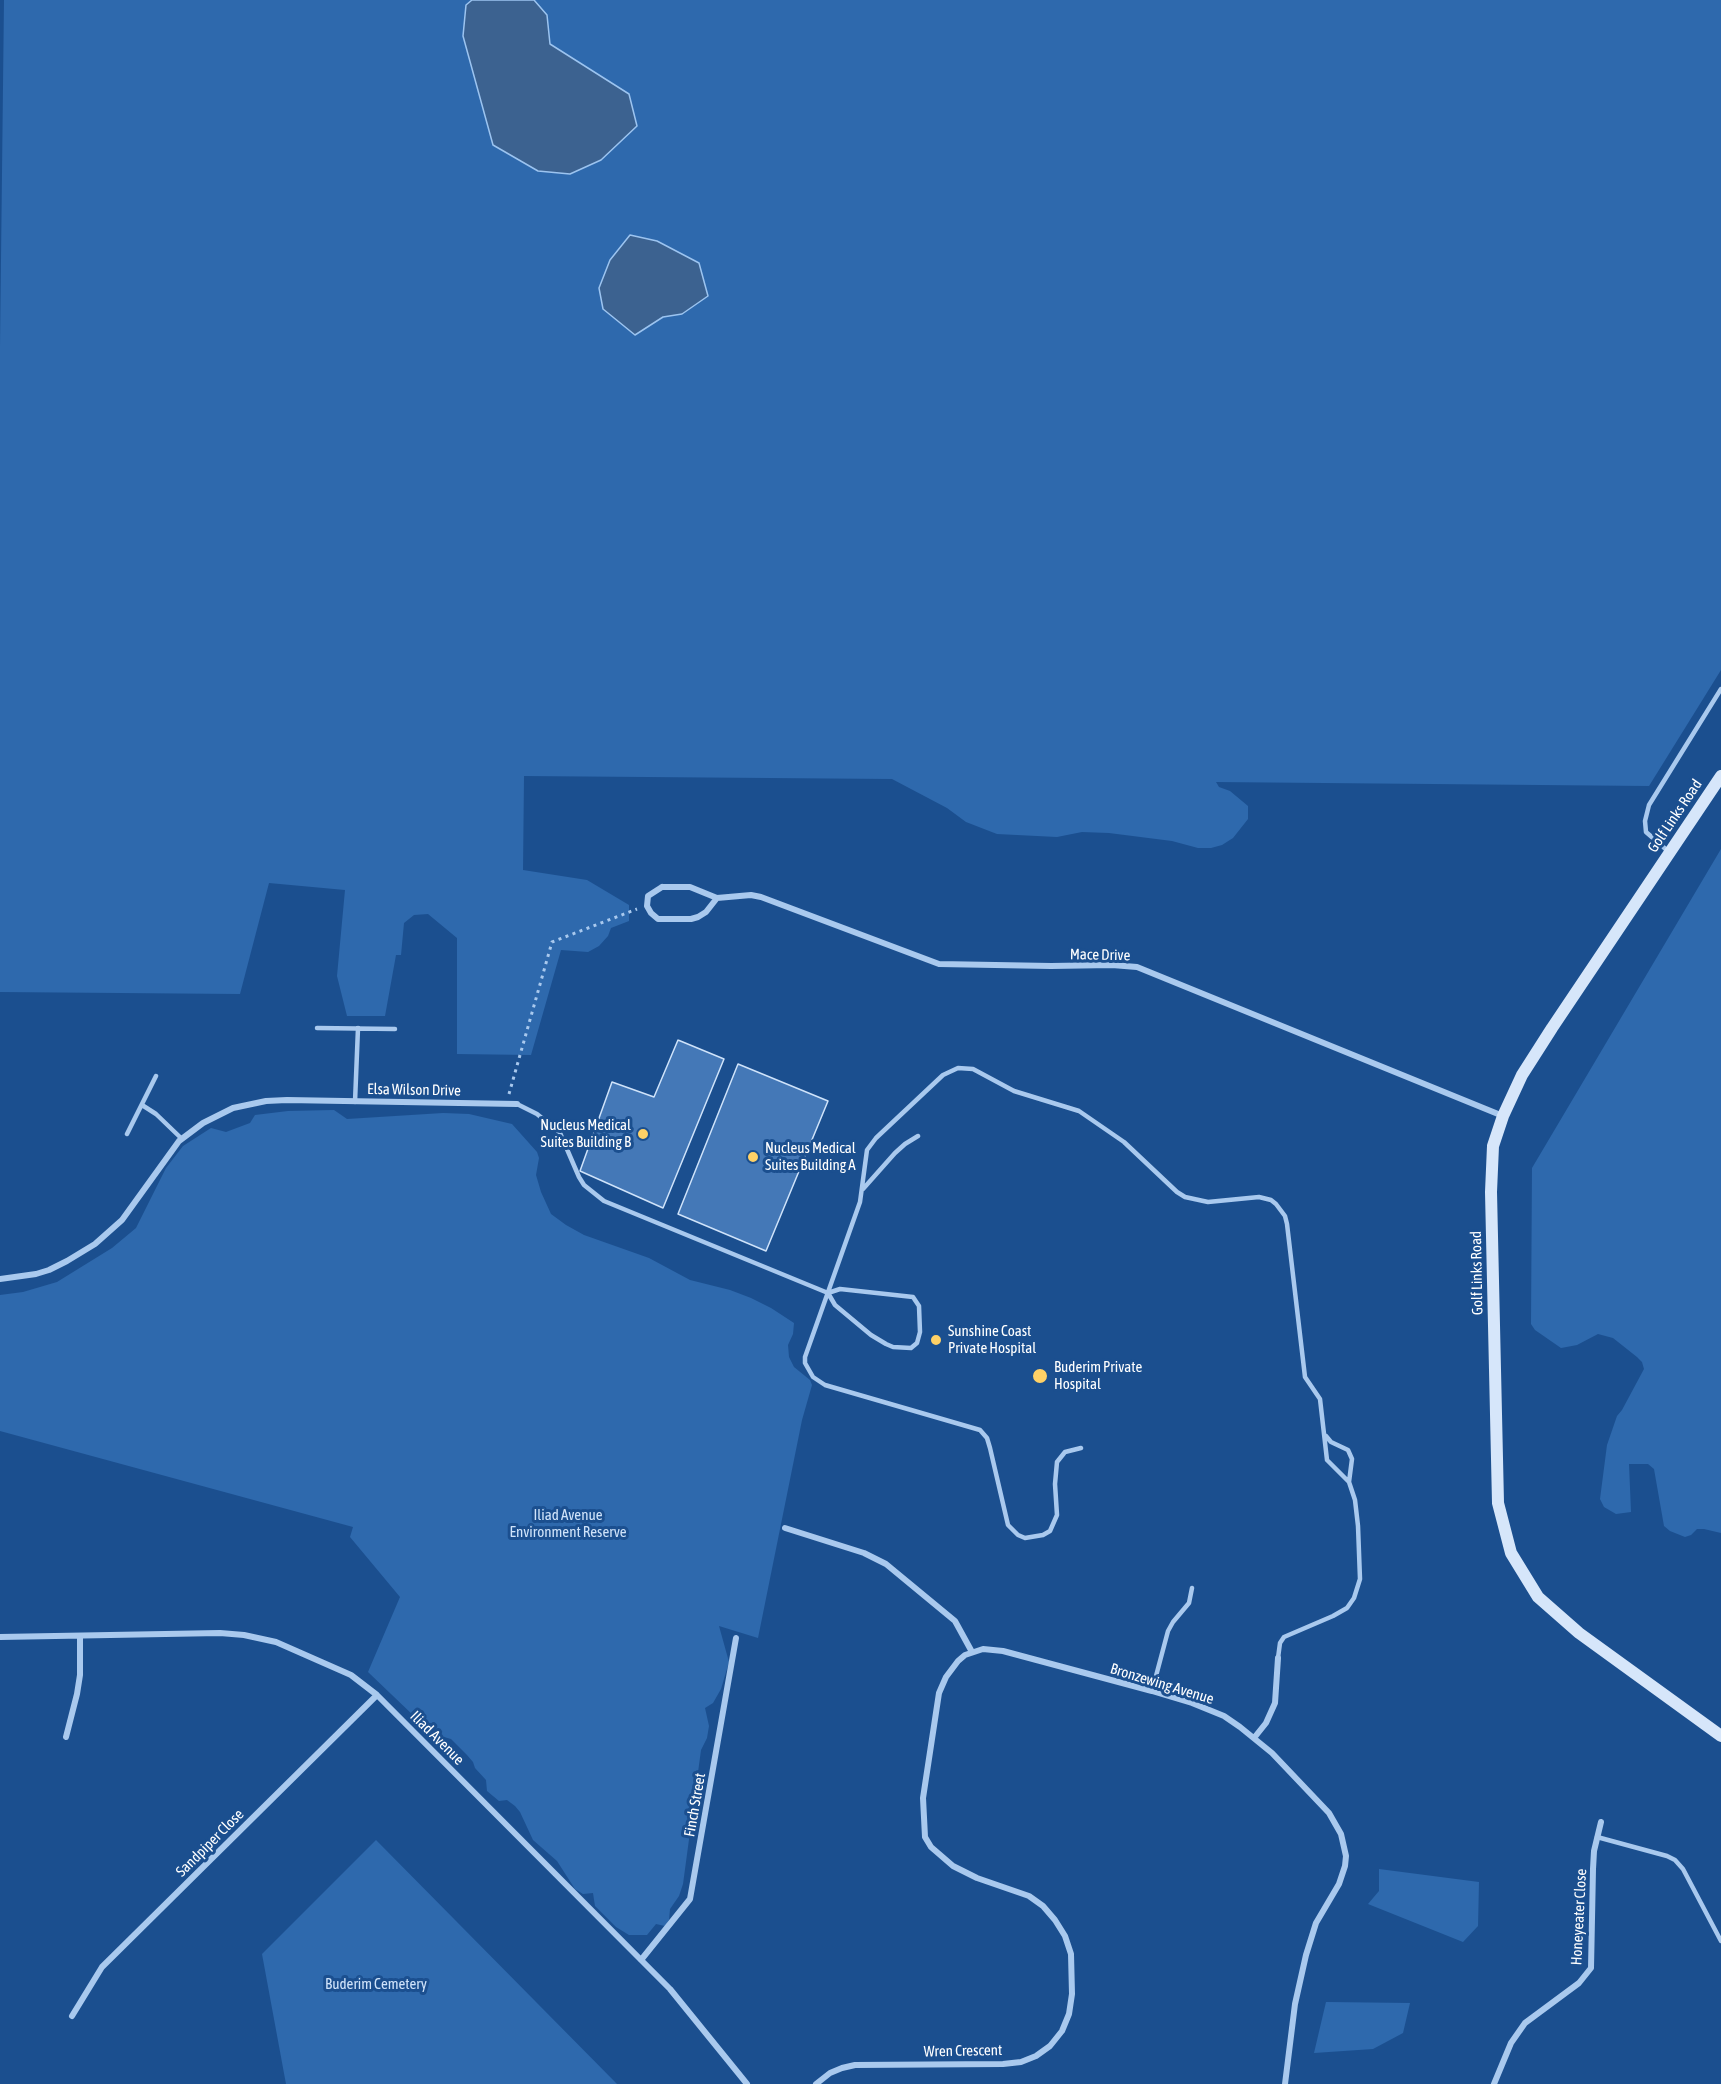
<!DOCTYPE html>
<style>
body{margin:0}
canvas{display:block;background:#1b4f8f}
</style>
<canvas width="1721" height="2084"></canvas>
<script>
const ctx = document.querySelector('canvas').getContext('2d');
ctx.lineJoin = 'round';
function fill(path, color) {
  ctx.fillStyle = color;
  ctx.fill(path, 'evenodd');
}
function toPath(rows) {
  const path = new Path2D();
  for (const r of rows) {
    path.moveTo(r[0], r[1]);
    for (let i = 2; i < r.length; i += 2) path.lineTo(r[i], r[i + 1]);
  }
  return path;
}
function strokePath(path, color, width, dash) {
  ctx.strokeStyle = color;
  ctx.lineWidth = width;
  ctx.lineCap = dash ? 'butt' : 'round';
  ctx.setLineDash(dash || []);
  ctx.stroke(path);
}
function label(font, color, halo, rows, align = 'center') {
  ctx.font = font + ' "Asap Condensed",sans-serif';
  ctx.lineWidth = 6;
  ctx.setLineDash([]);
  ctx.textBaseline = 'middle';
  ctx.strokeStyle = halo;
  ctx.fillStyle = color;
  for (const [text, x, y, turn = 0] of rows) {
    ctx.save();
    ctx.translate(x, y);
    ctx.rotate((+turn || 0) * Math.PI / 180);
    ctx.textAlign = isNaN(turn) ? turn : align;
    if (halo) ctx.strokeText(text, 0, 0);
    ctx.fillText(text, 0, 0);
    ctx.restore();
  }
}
fill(toPath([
 [4,0,1721,0,1721,670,1649,786,1216,782,1219,787,1230,791,1248,806,1248,819,1233,838,1222,845,1211,848,1198,848,1172,841,1109,833,1082,832,1057,837,997,834,966,822,947,808,892,779,524,776,523,870,587,880,629,905,629,921,611,928,608,936,599,946,588,952,561,950,531,1055,457,1054,457,938,428,914,414,915,404,923,401,955,396,955,385,1016,347,1016,337,976,345,890,269,883,240,994,0,992,0,346],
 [1721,849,1721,1533,1704,1529,1697,1529,1691,1535,1685,1537,1670,1531,1664,1526,1654,1469,1648,1464,1629,1464,1631,1512,1616,1514,1604,1507,1600,1499,1607,1445,1617,1416,1622,1410,1644,1369,1642,1362,1637,1357,1613,1338,1598,1334,1577,1345,1561,1348,1535,1330,1531,1324,1532,1168],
 [334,1110,347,1119,443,1113,469,1114,512,1124,537,1152,539,1158,536,1175,541,1192,551,1214,566,1225,584,1235,649,1258,690,1280,730,1290,751,1298,771,1308,794,1323,793,1334,788,1345,789,1357,794,1367,810,1380,812,1385,802,1420,758,1638,719,1626,729,1662,721,1689,713,1703,705,1708,709,1726,707,1738,701,1750,683,1884,679,1896,670,1909,669,1920,665,1926,656,1924,647,1935,629,1935,616,1927,595,1906,593,1893,583,1894,575,1889,557,1861,533,1840,520,1812,515,1806,507,1800,499,1801,487,1791,486,1780,475,1768,473,1762,467,1755,451,1739,444,1737,438,1739,368,1672,400,1597,350,1537,353,1527,0,1431,0,1295,23,1292,57,1282,112,1248,136,1228,166,1168,183,1146,211,1128,226,1132,250,1123,255,1115,288,1111],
 [376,1840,617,2084,286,2084,262,1954],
 [1379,1869,1479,1882,1478,1926,1463,1942,1368,1904,1379,1891],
 [1326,2002,1410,2003,1403,2033,1373,2049,1314,2053]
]), '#2e69ad');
const water = toPath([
 [472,0,534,0,547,15,550,44,629,94,637,126,601,160,570,174,538,171,493,145,463,36,466,5,472,0],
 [630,235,657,241,699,263,708,296,682,314,663,317,635,335,603,309,599,288,610,260,630,235]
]);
fill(water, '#3c6290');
strokePath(water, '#9cc4f0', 1.5);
const building = toPath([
 [678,1040,724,1059,663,1208,580,1171,612,1082,654,1097,678,1040],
 [738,1064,828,1101,766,1251,678,1214,738,1064]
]);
fill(building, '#4478b7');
strokePath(building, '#cfe3fa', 1.5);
strokePath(toPath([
 [509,1094,552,942,637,909]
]), '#a9c9ee', 3, [3, 4.5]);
strokePath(toPath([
 [1669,852,1646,832,1645,821,1649,805,1721,689],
 [317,1028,395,1029],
 [355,1102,358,1028],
 [517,1104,537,1114,560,1133,579,1177,584,1185,604,1201,828,1293,835,1305,871,1335,886,1344,893,1347,911,1348,917,1343,920,1332,919,1306,913,1297,840,1289,828,1293],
 [142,1105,156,1114,182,1139],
 [127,1134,156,1076],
 [863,1189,895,1153,905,1144,918,1136],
 [1081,1448,1065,1452,1057,1462,1055,1484,1057,1515,1050,1531,1043,1535,1025,1538,1018,1535,1008,1525,990,1448,987,1438,980,1430,825,1385,813,1377,805,1363,805,1357,860,1202,867,1150,876,1138,943,1075,958,1068,973,1069,1014,1091,1079,1111,1124,1142,1177,1192,1185,1197,1208,1202,1259,1197,1271,1200,1276,1204,1285,1216,1287,1224,1305,1377,1320,1399,1327,1460,1349,1482],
 [1278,1658,1280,1643,1284,1637,1333,1616,1347,1608,1354,1598,1360,1579,1358,1526,1355,1500,1349,1482,1352,1459,1348,1450,1331,1442,1326,1436],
 [1152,1691,1168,1631,1173,1622,1189,1603,1192,1588],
 [1597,1837,1667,1856,1675,1860,1683,1869,1721,1941]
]), '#a9c9ee', 4.5);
strokePath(toPath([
 [662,887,690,887,717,898,706,912,698,917,691,919,658,919,651,913,647,906,648,896,662,887],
 [717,898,751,895,761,897,939,964,1051,966,1112,965,1137,967,1503,1116],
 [0,1279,36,1274,49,1270,67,1261,95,1244,122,1220,179,1141,203,1123,233,1108,266,1101,287,1100,517,1104],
 [785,1528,864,1553,886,1564,955,1621,972,1652],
 [0,1637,220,1633,244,1635,276,1642,351,1675,377,1695,670,1989,747,2084],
 [66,1737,77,1694,80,1675,80,1636],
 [1254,1738,1266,1723,1275,1703,1278,1658],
 [641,1960,690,1899,736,1638],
 [72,2016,102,1967,377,1695],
 [816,2084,830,2073,842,2068,855,2065,1003,2064,1021,2062,1036,2056,1050,2046,1062,2031,1069,2014,1072,1994,1071,1954,1065,1936,1055,1920,1043,1906,1029,1896,977,1878,953,1866,931,1847,925,1837,923,1798,939,1693,946,1677,958,1661,965,1655,983,1649,1003,1651,1152,1691,1192,1703,1224,1716,1240,1727,1272,1753,1329,1813,1341,1834,1346,1856,1345,1866,1339,1884,1316,1923,1306,1955,1295,2004,1285,2084],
 [1494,2084,1511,2043,1525,2023,1579,1983,1591,1968,1593,1869,1594,1851,1601,1822]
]), '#a9c9ee', 6);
strokePath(toPath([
 [1721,776,1552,1028,1522,1075,1503,1116,1493,1146,1491,1192,1498,1503,1511,1553,1538,1597,1579,1633,1721,1736]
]), '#d6e6fa', 12);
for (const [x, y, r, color] of [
 [643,1134,6,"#ffd166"],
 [753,1157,6,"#ffd166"],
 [936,1340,6,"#ffd166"],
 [1040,1376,8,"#ffd166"]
]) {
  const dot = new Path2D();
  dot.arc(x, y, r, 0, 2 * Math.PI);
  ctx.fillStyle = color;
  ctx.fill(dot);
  strokePath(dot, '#1b4f8f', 2);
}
label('15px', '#fff', '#1b4f8f', [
 ["Golf Links Road",1675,816,-56],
 ["Mace Drive",1100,955,1],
 ["Elsa Wilson Drive",414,1090,1],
 ["Golf Links Road",1477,1273,-91],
 ["Bronzewing Avenue",1162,1684,17],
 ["Iliad Avenue",437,1738,45],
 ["Finch Street",695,1805,-80],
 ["Sandpiper Close",210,1843,-45],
 ["Honeyeater Close",1579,1917,-87],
 ["Wren Crescent",963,2051,-1]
]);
label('15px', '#fff', '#1b4f8f', [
 ["Nucleus Medical",631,1125,"right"],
 ["Suites Building B",631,1142,"right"],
 ["Nucleus Medical",765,1148],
 ["Suites Building A",765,1165],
 ["Sunshine Coast",948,1331],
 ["Private Hospital",948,1348],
 ["Buderim Private",1054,1367],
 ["Hospital",1054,1384]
], 'left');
label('15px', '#cfe3fa', '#1b4f8f', [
 ["Iliad Avenue",568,1515],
 ["Environment Reserve",568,1532],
 ["Buderim Cemetery",376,1984]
]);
</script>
